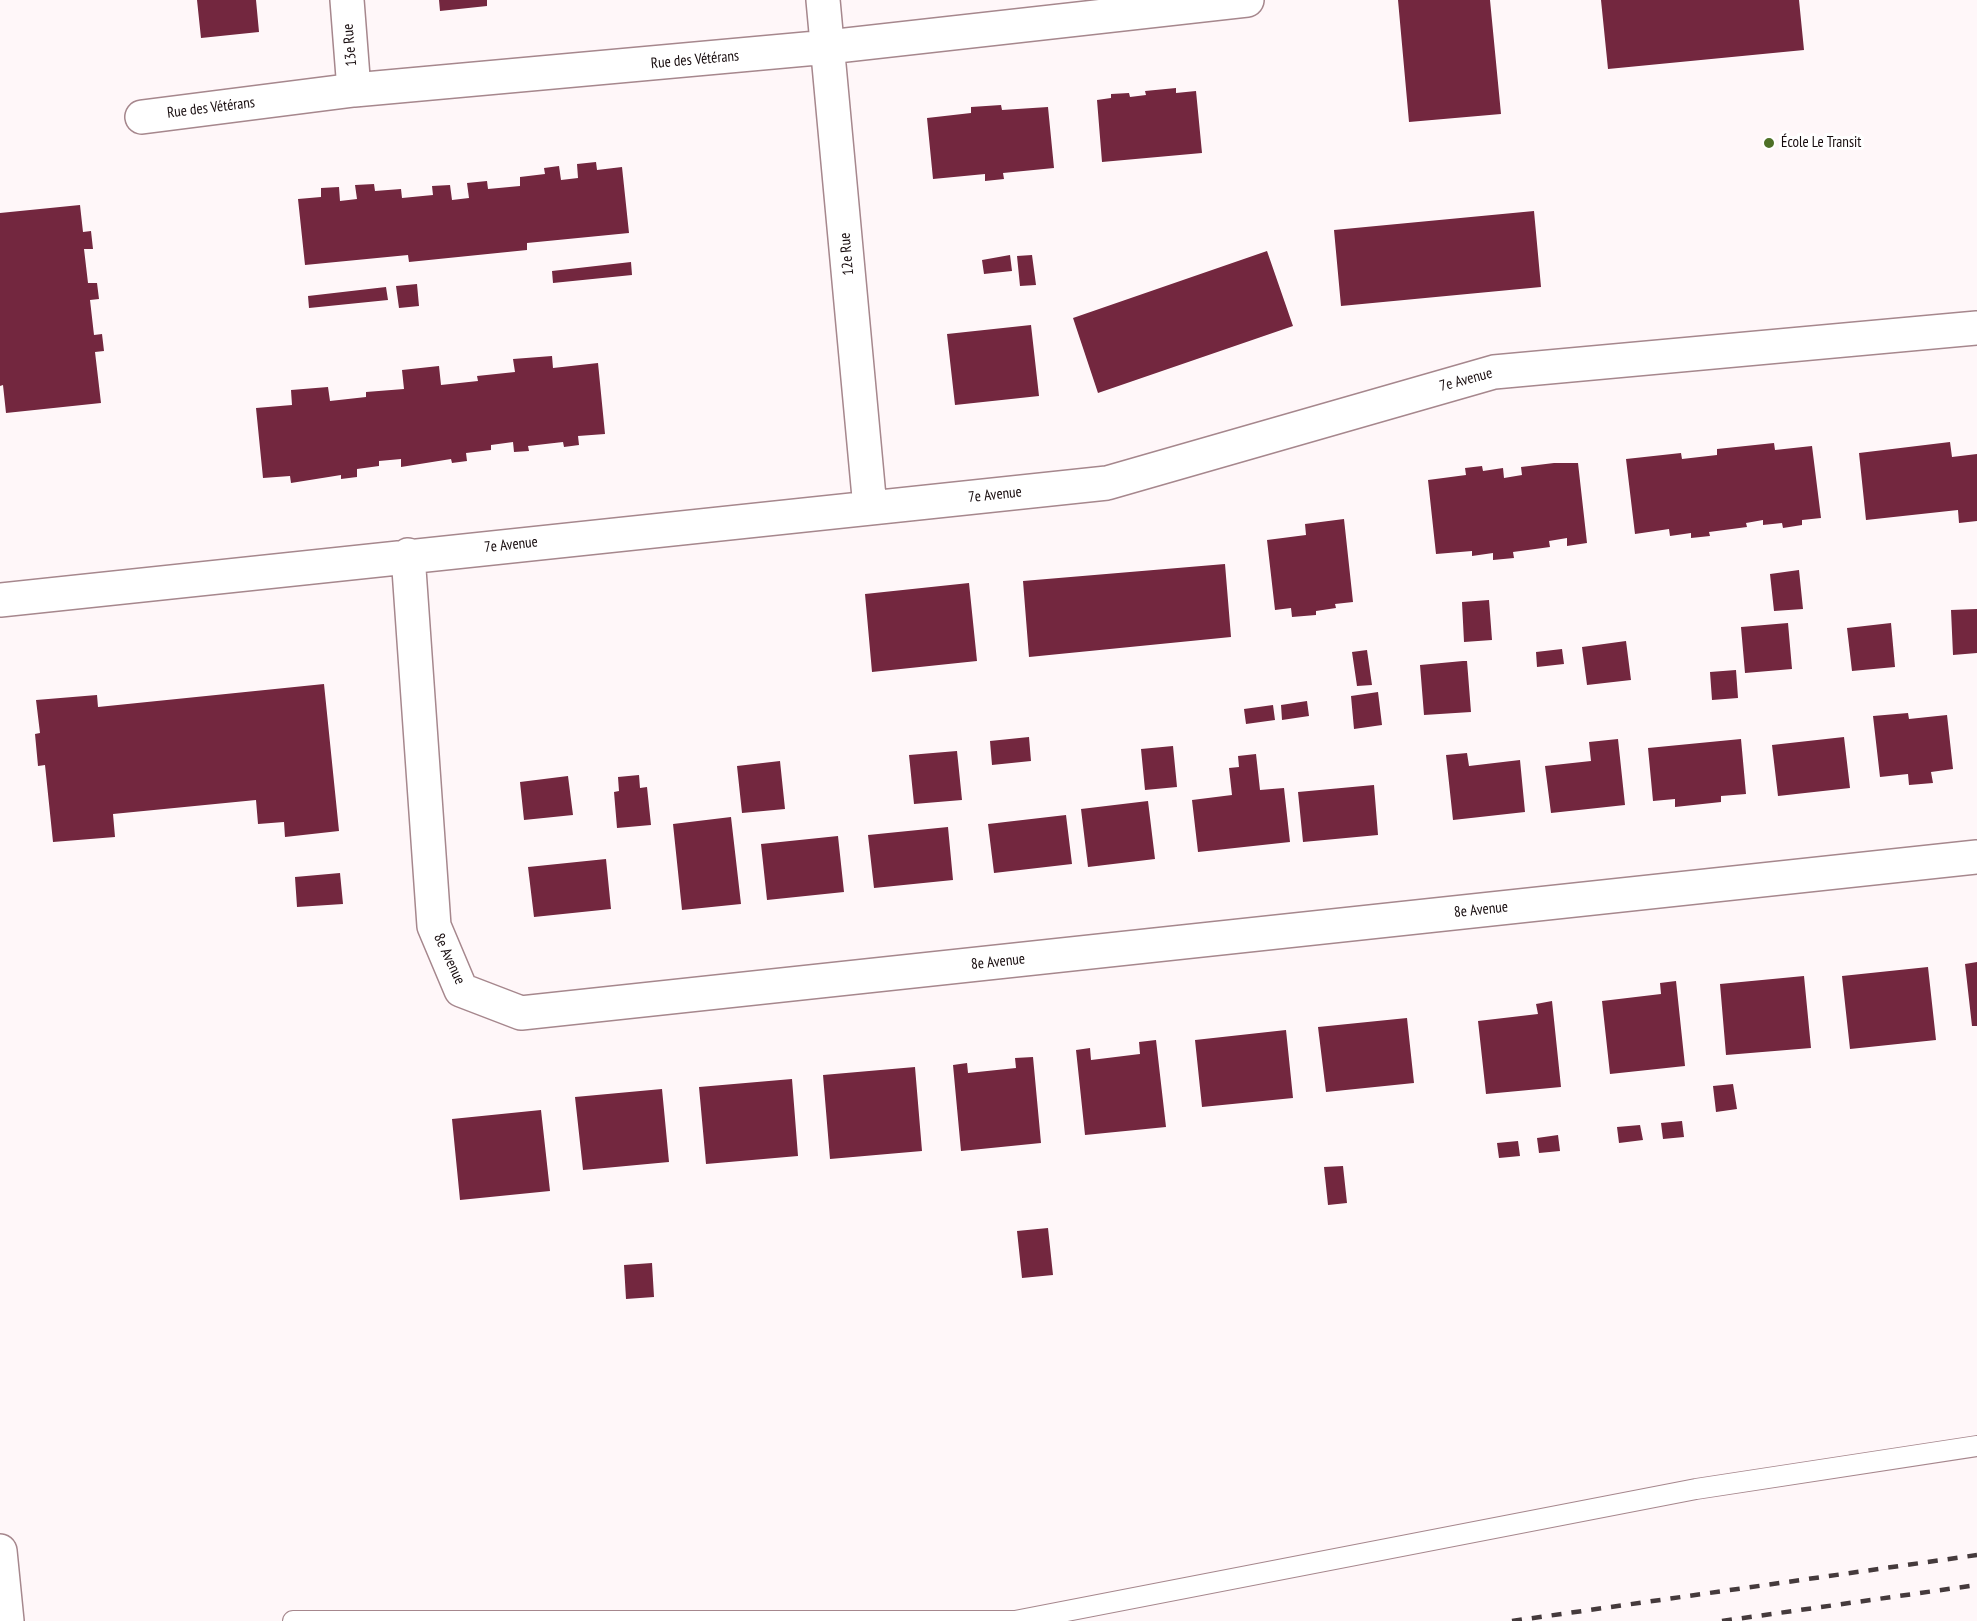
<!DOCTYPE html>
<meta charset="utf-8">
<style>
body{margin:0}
canvas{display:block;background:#fff7f9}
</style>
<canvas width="1977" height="1621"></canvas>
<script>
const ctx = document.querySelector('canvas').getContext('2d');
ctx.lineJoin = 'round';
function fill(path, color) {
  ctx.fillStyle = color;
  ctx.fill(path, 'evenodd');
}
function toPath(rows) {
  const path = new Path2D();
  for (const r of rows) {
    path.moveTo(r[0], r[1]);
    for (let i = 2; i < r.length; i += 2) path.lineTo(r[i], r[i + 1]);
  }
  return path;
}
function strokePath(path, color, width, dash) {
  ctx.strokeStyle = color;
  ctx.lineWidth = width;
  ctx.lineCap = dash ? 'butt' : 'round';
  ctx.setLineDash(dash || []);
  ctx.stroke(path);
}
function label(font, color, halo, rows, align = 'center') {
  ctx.font = font + ' "PT Sans Narrow",sans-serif';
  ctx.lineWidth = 6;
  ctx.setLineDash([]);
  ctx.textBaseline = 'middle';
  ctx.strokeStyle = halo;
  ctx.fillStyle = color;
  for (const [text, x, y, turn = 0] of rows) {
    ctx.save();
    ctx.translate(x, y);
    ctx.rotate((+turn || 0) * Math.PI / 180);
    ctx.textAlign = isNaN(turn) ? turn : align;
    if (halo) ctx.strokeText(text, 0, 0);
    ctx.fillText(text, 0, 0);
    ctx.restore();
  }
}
fill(toPath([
 [197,0,256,0,259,32,201,38],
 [439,0,487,0,487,6,440,11],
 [1398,0,1490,0,1501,114,1409,122],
 [1601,0,1799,0,1804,50,1608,69],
 [1176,88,1176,93,1196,91,1202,153,1102,162,1097,100,1111,98,1111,94,1129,93,1130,97,1146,95,1145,91],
 [1001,105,1002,110,1048,107,1054,168,1003,173,1004,179,985,181,985,174,933,179,927,118,971,113,971,107],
 [596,162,597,170,622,167,629,233,527,243,527,250,409,262,408,255,305,265,298,199,321,197,321,188,339,187,340,201,357,199,355,185,374,184,375,191,401,189,402,198,433,195,432,186,450,185,452,200,469,198,467,183,487,181,488,189,520,186,520,177,545,174,544,168,559,166,561,180,578,178,577,164],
 [80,205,83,232,91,231,93,249,84,249,88,283,97,283,99,299,90,300,94,335,102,334,104,351,95,352,101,403,6,413,3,385,0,386,0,213],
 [1534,211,1541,287,1341,306,1334,230],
 [1267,251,1293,326,1098,393,1073,318],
 [1010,255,1012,271,984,274,982,260],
 [1032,255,1036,285,1020,286,1017,256],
 [631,262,632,275,553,283,552,271],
 [417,284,419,306,399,308,396,286],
 [386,287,388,300,309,308,308,296],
 [1031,325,1039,396,955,405,947,334],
 [552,356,553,368,598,363,605,434,578,436,579,445,564,447,563,442,528,446,529,451,514,452,513,442,491,445,491,450,466,453,467,461,452,463,451,459,401,467,401,459,379,461,379,466,357,469,357,477,341,479,341,475,291,483,290,476,263,478,256,408,292,405,291,390,328,387,330,401,366,397,366,392,404,389,402,370,439,366,441,385,478,381,477,376,515,372,513,359],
 [1950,442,1952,457,1977,454,1977,521,1959,523,1958,510,1866,520,1859,453],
 [1774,443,1775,450,1812,446,1821,518,1802,520,1802,525,1783,528,1782,523,1763,525,1763,520,1746,523,1747,527,1709,532,1710,536,1691,538,1691,533,1670,536,1669,529,1635,534,1626,459,1681,453,1682,459,1717,455,1717,449],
 [1554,463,1578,463,1587,543,1567,546,1567,538,1549,541,1550,547,1513,552,1514,558,1493,560,1493,553,1472,556,1472,551,1436,554,1428,480,1466,475,1465,468,1482,466,1483,471,1503,468,1504,478,1522,475,1521,467],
 [1344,519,1353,602,1335,604,1336,608,1316,611,1316,615,1292,617,1291,608,1275,610,1267,540,1306,535,1305,524],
 [1225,564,1231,637,1029,657,1023,581],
 [1799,570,1803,609,1774,611,1770,574],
 [969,583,977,661,872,672,865,594],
 [1489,600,1492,640,1464,642,1462,602],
 [1977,609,1977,653,1953,655,1951,610],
 [1788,623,1792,669,1745,673,1741,627],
 [1891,623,1895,667,1852,671,1847,628],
 [1626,641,1631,680,1587,685,1582,647],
 [1562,649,1564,664,1537,667,1536,652],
 [1367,650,1372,685,1357,686,1352,652],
 [1463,661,1467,661,1471,712,1424,715,1420,665],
 [1736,670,1738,698,1712,700,1710,672],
 [324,684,339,831,285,837,284,822,258,824,256,800,113,814,115,837,53,842,45,765,38,766,35,734,40,733,36,700,97,695,98,707],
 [1378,692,1382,725,1354,729,1351,696],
 [1307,701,1309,716,1282,720,1281,705],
 [1273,705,1275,720,1246,724,1244,709],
 [1908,713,1909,719,1947,715,1953,769,1931,772,1933,783,1909,785,1908,774,1880,777,1873,716],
 [1029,737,1031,761,992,765,990,741],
 [1844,737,1850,788,1778,796,1772,745],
 [1618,739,1625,805,1551,813,1545,766,1591,761,1589,742],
 [1741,739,1746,794,1721,796,1721,802,1675,807,1675,799,1653,801,1648,748],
 [1173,746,1177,787,1145,790,1141,749],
 [957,751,962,800,914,804,909,755],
 [1467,753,1469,766,1520,760,1525,812,1453,820,1446,755],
 [1256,754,1260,790,1284,788,1290,842,1198,852,1192,800,1232,795,1229,768,1239,767,1238,756],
 [780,761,785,809,742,813,737,766],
 [639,775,640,788,647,787,651,825,617,828,614,792,619,791,618,777],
 [568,776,573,815,524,820,520,782],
 [1374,785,1378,835,1303,842,1298,792],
 [1148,801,1155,859,1088,867,1081,809],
 [1066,815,1072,864,994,873,988,824],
 [731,817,741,904,682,910,673,824],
 [948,827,953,880,874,888,868,835],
 [838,836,844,892,767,900,761,844],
 [606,859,611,909,534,917,528,867],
 [340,873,343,904,297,907,295,877],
 [1977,962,1977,1026,1972,1026,1965,964],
 [1928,967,1936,1040,1850,1049,1842,976],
 [1804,976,1811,1048,1726,1055,1720,984],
 [1676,981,1685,1066,1610,1074,1602,1001,1661,994,1660,983],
 [1552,1001,1561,1087,1486,1094,1478,1021,1538,1014,1536,1004],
 [1407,1018,1414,1083,1326,1092,1318,1027],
 [1286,1030,1293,1098,1202,1107,1195,1040],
 [1156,1040,1166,1127,1085,1135,1076,1050,1090,1048,1091,1060,1140,1054,1139,1042],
 [1033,1057,1041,1143,961,1151,953,1065,967,1063,968,1073,1016,1068,1015,1058],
 [915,1067,922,1151,830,1159,823,1075],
 [792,1079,798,1156,706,1164,699,1087],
 [1733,1084,1737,1109,1716,1112,1713,1086],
 [662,1089,669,1162,583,1170,575,1097],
 [541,1110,550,1191,460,1200,452,1119],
 [1682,1121,1684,1137,1663,1139,1661,1123],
 [1640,1125,1643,1140,1619,1143,1617,1127],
 [1558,1135,1560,1151,1539,1153,1537,1138],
 [1518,1141,1520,1156,1499,1158,1497,1143],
 [1343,1166,1347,1203,1328,1205,1324,1167],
 [1048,1228,1053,1275,1022,1278,1017,1231],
 [652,1263,654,1297,626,1299,624,1265]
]), '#73273f');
const service = toPath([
 [293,1621,1015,1621,1696,1489,1977,1446]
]);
const minor = toPath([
 [347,0,354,90],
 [823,0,870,508],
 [142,117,354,90,828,47,1247,0],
 [408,555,434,926,461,990,521,1013,1977,857],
 [0,600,1107,483,1494,372,1977,328],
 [0,1551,7,1621]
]);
strokePath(service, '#a6878d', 22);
strokePath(minor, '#a6878d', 36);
strokePath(service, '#fff', 20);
strokePath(minor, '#fff', 33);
strokePath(toPath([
 [1512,1621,1977,1555],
 [1722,1621,1977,1585]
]), '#453a3c', 4.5, [10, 10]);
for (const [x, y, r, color] of [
 [1769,143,6,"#4e7027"]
]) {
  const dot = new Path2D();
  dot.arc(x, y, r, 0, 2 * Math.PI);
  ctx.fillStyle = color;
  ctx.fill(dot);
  strokePath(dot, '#fff', 2);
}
label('15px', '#160b0d', '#fff', [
 ["13e Rue",350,45,-95],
 ["Rue des Vétérans",695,60,-5],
 ["Rue des Vétérans",211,108,-7],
 ["12e Rue",847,254,-95],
 ["7e Avenue",1466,380,-15],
 ["7e Avenue",995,495,-6],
 ["7e Avenue",511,545,-6],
 ["8e Avenue",1481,910,-6],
 ["8e Avenue",449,959,65],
 ["8e Avenue",998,962,-6]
]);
label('15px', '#160b0d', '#fff', [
 ["École Le Transit",1781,143]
], 'left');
</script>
